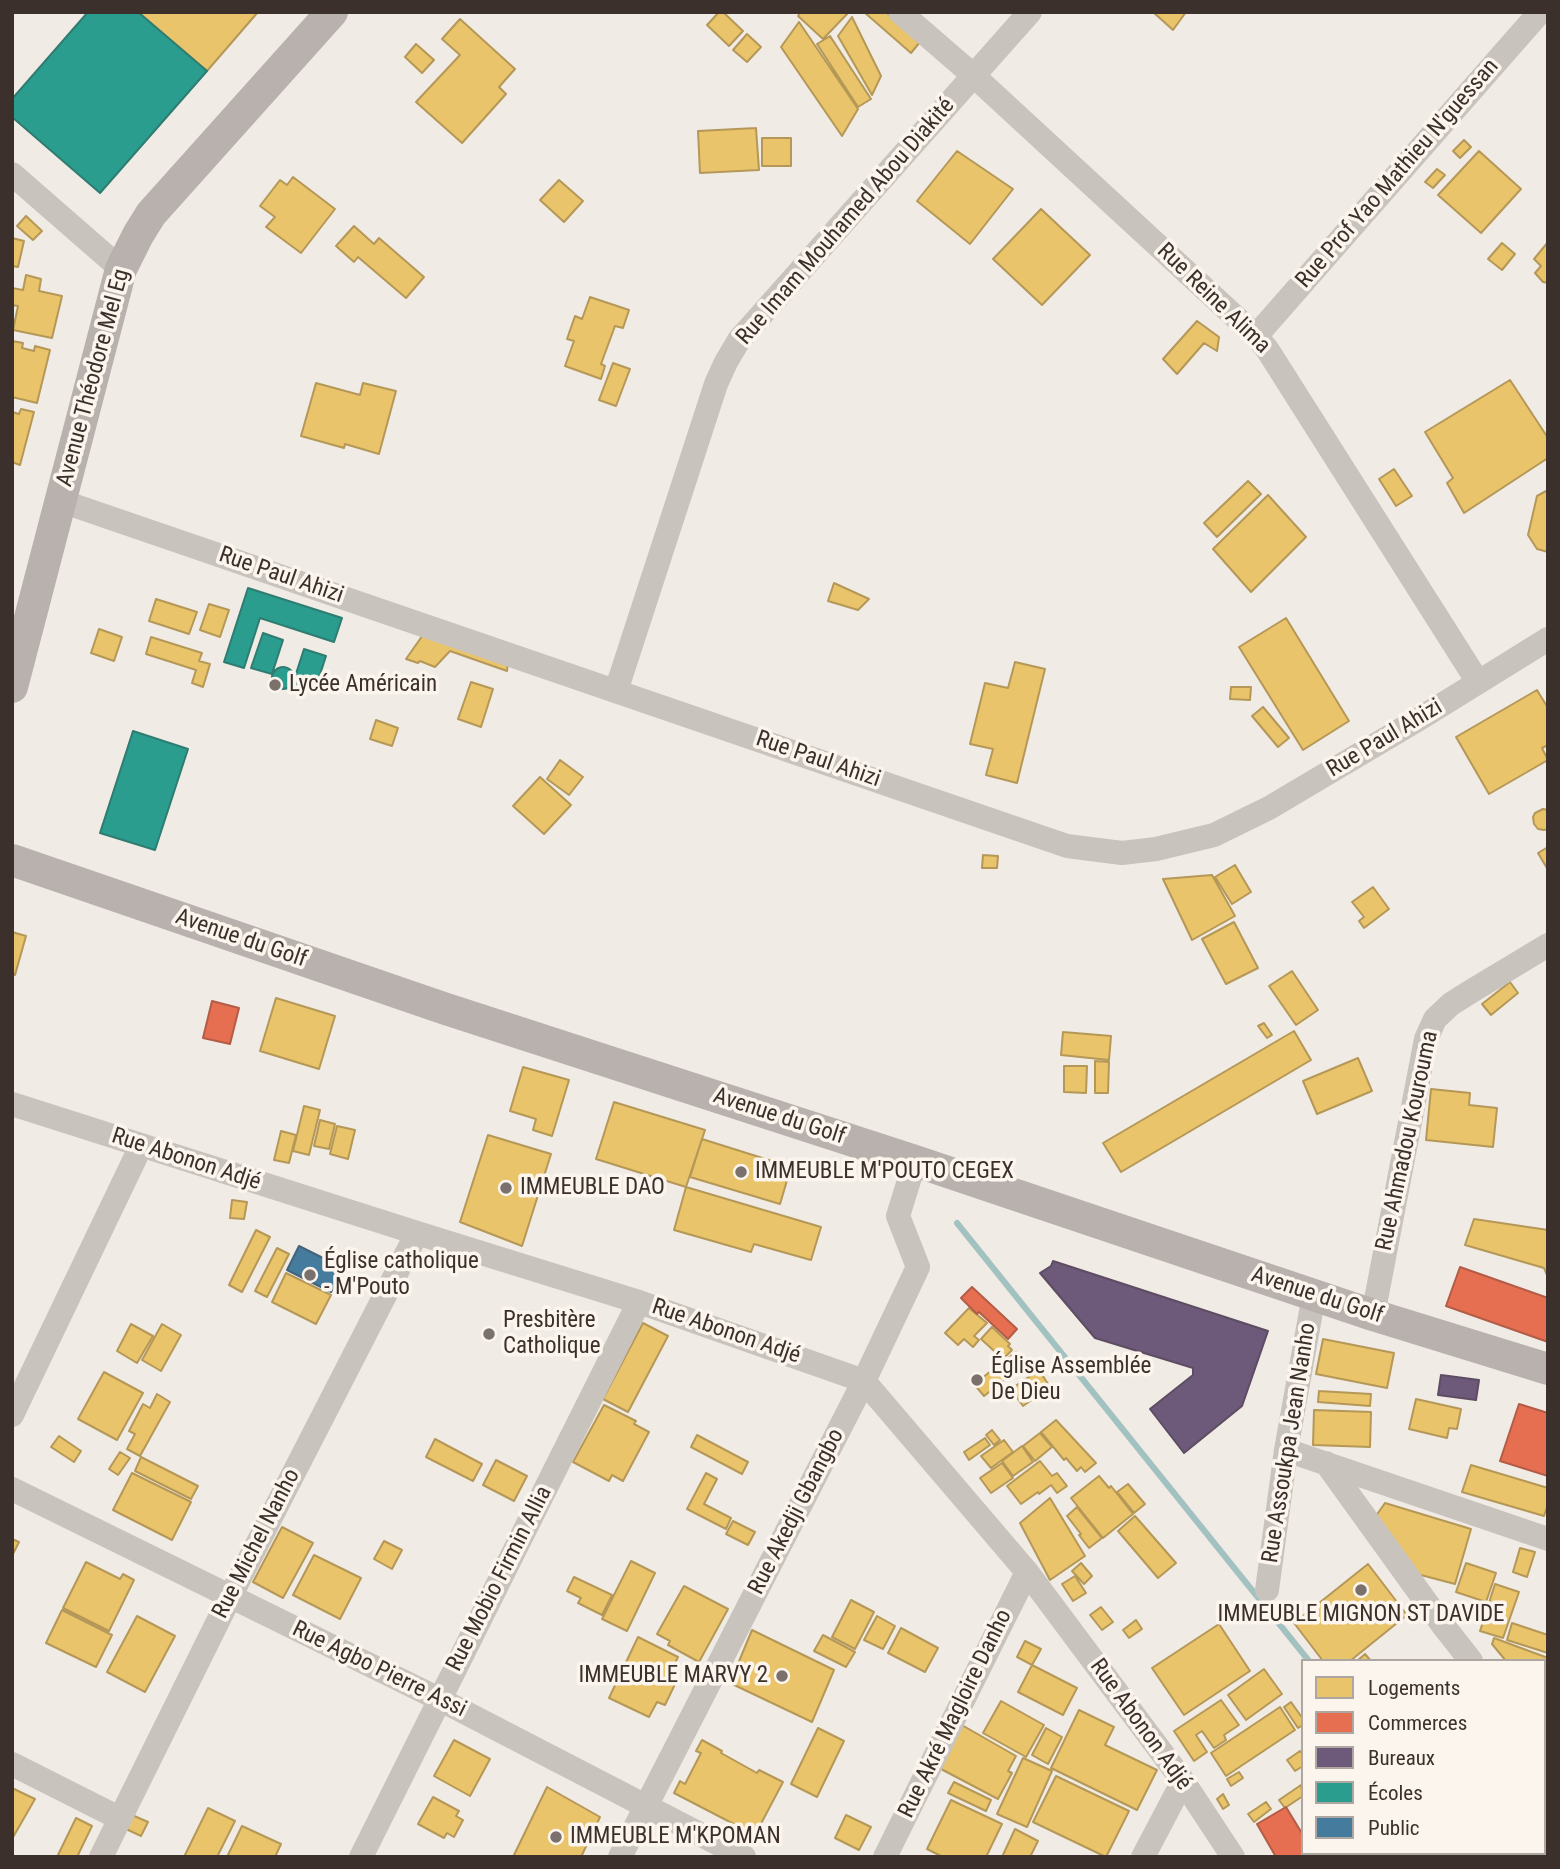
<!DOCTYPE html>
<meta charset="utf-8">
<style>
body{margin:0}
#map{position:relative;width:1560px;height:1869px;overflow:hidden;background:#f0ebe5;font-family:"Roboto Condensed",sans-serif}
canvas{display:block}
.frame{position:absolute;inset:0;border:14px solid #3b302b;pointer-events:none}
.legend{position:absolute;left:1301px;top:1659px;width:245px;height:196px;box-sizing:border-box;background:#fbf5ee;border:2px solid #aea6a0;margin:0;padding:9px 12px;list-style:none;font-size:21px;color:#3b302b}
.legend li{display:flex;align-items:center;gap:14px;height:35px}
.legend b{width:35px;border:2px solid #aea6a0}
</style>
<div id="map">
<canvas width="1560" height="1869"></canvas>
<div class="frame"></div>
<ul class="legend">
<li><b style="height:19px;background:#e9c46a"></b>Logements</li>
<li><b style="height:19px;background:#e76f51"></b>Commerces</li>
<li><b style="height:19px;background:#6d597a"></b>Bureaux</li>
<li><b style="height:19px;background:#2a9d8f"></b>Écoles</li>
<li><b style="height:19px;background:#457b9d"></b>Public</li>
</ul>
</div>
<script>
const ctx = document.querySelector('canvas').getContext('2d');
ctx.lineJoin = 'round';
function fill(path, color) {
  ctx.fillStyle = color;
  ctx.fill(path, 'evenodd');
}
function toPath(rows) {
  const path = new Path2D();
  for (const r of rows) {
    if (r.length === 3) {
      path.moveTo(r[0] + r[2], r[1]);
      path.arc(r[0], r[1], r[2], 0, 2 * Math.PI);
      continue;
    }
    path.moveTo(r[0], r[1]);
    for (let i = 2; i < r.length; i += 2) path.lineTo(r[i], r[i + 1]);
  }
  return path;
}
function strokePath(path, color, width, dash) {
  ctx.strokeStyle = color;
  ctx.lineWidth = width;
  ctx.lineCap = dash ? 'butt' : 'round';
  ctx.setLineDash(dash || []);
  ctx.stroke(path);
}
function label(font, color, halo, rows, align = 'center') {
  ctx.font = font + ' "Roboto Condensed",sans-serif';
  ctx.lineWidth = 7;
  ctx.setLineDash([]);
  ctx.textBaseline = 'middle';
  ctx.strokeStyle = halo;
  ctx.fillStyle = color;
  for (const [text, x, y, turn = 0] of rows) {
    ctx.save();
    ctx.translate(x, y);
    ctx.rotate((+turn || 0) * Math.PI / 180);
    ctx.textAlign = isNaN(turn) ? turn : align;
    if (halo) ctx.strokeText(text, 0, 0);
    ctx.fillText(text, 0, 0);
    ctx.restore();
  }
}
const homes = toPath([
 [138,12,258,12,207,71,138,12],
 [719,12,723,12,743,31,729,46,707,25,719,12],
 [801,12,847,12,848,13,823,39,798,16,801,12],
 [864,12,886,12,920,42,911,53,864,12],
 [1153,12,1186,12,1173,30,1153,12],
 [852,17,881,76,872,95,838,36,852,17],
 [460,19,515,69,499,87,506,94,462,143,416,102,460,55,442,39,460,19],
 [799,22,858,109,842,136,781,47,799,22],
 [747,34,761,47,747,62,733,50,747,34],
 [830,36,871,99,858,107,817,44,830,36],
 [416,44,434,60,422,73,405,57,416,44],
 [756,128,759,170,700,173,698,131,756,128],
 [762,138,791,138,791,166,762,166,762,138],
 [1464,140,1471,147,1460,158,1453,151,1464,140],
 [957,151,1013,189,970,244,917,201,957,151],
 [1479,151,1521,189,1481,233,1438,195,1479,151],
 [1437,169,1445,175,1433,188,1425,182,1437,169],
 [293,177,335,209,301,253,266,227,275,217,260,206,280,180,287,185,293,177],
 [559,180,583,201,564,222,540,200,559,180],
 [1041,209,1090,255,1042,305,993,259,1041,209],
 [26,216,42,231,33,240,17,226,26,216],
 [354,226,374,244,379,238,424,277,406,298,358,257,354,262,336,246,354,226],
 [12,238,24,241,18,267,12,266,12,238],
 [1548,242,1548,283,1543,282,1535,273,1541,266,1534,259,1548,242],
 [1502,243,1515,254,1502,270,1488,259,1502,243],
 [26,275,41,279,39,291,62,296,52,338,13,330,18,306,12,305,12,288,23,290,26,275],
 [590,297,629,310,623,328,615,326,601,364,605,366,601,379,565,366,574,341,567,339,575,316,582,319,590,297],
 [1197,321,1219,337,1217,351,1204,343,1177,374,1163,359,1197,321],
 [12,341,23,343,22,348,34,351,35,346,50,350,37,403,12,397,12,341],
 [613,363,630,369,616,406,599,400,613,363],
 [1510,380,1548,438,1548,458,1464,513,1447,483,1453,478,1425,432,1510,380],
 [316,383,360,395,363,383,396,391,379,454,345,444,344,448,301,436,316,383],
 [21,409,34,412,20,465,12,462,12,412,19,414,21,409],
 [1394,469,1412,496,1396,506,1379,479,1394,469],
 [1248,481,1261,494,1217,537,1204,523,1248,481],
 [1548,490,1548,552,1537,549,1528,535,1537,496,1548,490],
 [1268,495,1306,537,1251,592,1213,549,1268,495],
 [834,583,869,599,858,610,828,601,834,583],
 [156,599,197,612,189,634,149,621,156,599],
 [209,604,229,610,220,637,200,630,209,604],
 [1286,618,1349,721,1303,750,1239,647,1286,618],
 [99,629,122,637,114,661,91,653,99,629],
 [425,632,508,662,507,671,450,651,435,667,420,661,418,663,406,659,425,632],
 [151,637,202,653,199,661,210,664,203,687,192,683,196,670,146,654,151,637],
 [1015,662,1045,669,1017,783,986,775,993,749,970,744,985,683,1008,688,1015,662],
 [471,682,493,689,481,727,458,719,471,682],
 [1231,687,1251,687,1250,700,1230,699,1231,687],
 [1537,690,1548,708,1548,745,1542,748,1548,760,1489,794,1456,737,1537,690],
 [1263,707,1289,738,1278,747,1252,716,1263,707],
 [376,720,398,728,392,746,370,739,376,720],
 [560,760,583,777,569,795,547,779,560,760],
 [540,777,571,805,544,834,513,806,540,777],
 [1543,809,1548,810,1548,829,1544,830,1538,829,1534,824,1533,817,1535,813,1543,809],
 [1548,847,1548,870,1538,853,1548,847],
 [983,855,998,856,997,868,982,868,983,855],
 [1235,865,1251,892,1232,904,1215,877,1235,865],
 [1212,875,1235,916,1192,940,1163,879,1212,875],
 [1373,887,1389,909,1364,928,1359,921,1364,917,1352,902,1373,887],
 [1234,922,1258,968,1226,984,1202,939,1234,922],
 [12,932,26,936,15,975,12,974,12,932],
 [1292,971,1318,1010,1296,1025,1269,986,1292,971],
 [1510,982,1518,993,1491,1015,1482,1004,1510,982],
 [276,998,335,1016,319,1069,260,1051,276,998],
 [1264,1023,1272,1035,1267,1038,1258,1026,1264,1023],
 [1294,1031,1311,1060,1121,1172,1103,1143,1294,1031],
 [1063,1032,1111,1036,1109,1060,1061,1055,1063,1032],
 [1358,1058,1372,1091,1317,1114,1303,1081,1358,1058],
 [1095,1061,1109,1062,1108,1093,1095,1093,1095,1061],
 [1064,1066,1087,1066,1086,1093,1064,1092,1064,1066],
 [523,1067,569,1080,552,1136,533,1130,536,1119,510,1111,523,1067],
 [1431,1089,1470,1093,1469,1105,1497,1108,1493,1147,1426,1140,1431,1089],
 [614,1102,705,1130,686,1187,596,1159,614,1102],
 [304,1106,320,1110,309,1155,293,1151,304,1106],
 [320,1120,335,1124,329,1149,314,1146,320,1120],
 [337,1126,355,1130,348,1159,330,1154,337,1126],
 [281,1131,296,1135,289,1163,274,1160,281,1131],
 [488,1135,551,1154,522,1246,460,1222,488,1135],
 [702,1139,791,1167,780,1204,690,1177,702,1139],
 [686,1187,821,1227,811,1260,754,1244,751,1252,674,1230,686,1187],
 [232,1200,247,1202,244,1219,230,1218,232,1200],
 [1474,1219,1548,1230,1548,1228,1548,1278,1544,1268,1465,1245,1474,1219],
 [256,1230,270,1237,242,1292,229,1285,256,1230],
 [277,1248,289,1254,267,1297,255,1291,277,1248],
 [286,1273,331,1295,316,1324,272,1302,286,1273],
 [969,1308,987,1323,974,1336,979,1340,973,1347,964,1339,958,1345,945,1333,969,1308],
 [643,1323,668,1336,628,1412,603,1399,643,1323],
 [131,1324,153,1336,137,1363,117,1351,131,1324],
 [162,1324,181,1335,161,1371,142,1360,162,1324],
 [992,1327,1010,1344,1008,1346,1012,1350,1003,1359,981,1339,992,1327],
 [1323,1339,1394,1353,1387,1388,1316,1374,1323,1339],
 [1016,1352,1025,1364,984,1396,974,1384,1016,1352],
 [1039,1370,1050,1387,1023,1406,1011,1389,1039,1370],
 [104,1372,143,1393,117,1440,78,1419,104,1372],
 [1319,1391,1371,1394,1370,1406,1318,1402,1319,1391],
 [157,1394,170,1402,140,1456,127,1449,135,1434,129,1431,143,1404,150,1408,157,1394],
 [1416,1399,1461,1409,1457,1429,1449,1428,1447,1438,1409,1429,1416,1399],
 [604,1405,636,1421,634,1424,649,1432,623,1481,612,1475,609,1481,573,1462,604,1405],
 [1314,1410,1371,1412,1370,1447,1313,1445,1314,1410],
 [1056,1420,1096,1463,1085,1472,1081,1467,1077,1471,1066,1458,1064,1460,1041,1432,1056,1420],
 [992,1430,1000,1440,994,1445,986,1435,992,1430],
 [1040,1433,1052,1447,1035,1461,1023,1446,1040,1433],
 [697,1435,748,1462,742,1474,691,1447,697,1435],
 [59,1436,81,1451,74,1462,51,1447,59,1436],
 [985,1438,990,1445,969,1460,964,1452,985,1438],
 [435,1439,482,1464,473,1481,426,1457,435,1439],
 [1004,1440,1013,1452,991,1468,981,1456,1004,1440],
 [1022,1446,1033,1462,1013,1476,1002,1461,1022,1446],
 [120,1452,130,1458,118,1475,109,1469,120,1452],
 [141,1457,198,1486,191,1499,135,1471,141,1457],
 [496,1460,527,1476,514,1501,483,1485,496,1460],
 [1040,1461,1052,1476,1057,1473,1067,1486,1057,1493,1051,1485,1039,1494,1038,1492,1021,1504,1007,1486,1040,1461],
 [1002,1463,1013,1478,991,1493,980,1478,1002,1463],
 [1471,1465,1548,1488,1548,1504,1544,1516,1462,1492,1471,1465],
 [132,1473,191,1502,172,1540,113,1510,132,1473],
 [706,1473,717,1479,704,1504,731,1518,726,1529,687,1509,706,1473],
 [1099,1476,1109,1488,1111,1486,1133,1514,1103,1538,1071,1498,1099,1476],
 [1128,1484,1145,1504,1134,1513,1117,1492,1128,1484],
 [1050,1498,1085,1556,1050,1580,1020,1523,1050,1498],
 [1385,1503,1471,1529,1455,1584,1417,1574,1373,1520,1385,1503],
 [1077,1507,1102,1538,1089,1548,1079,1535,1081,1534,1067,1516,1077,1507],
 [1135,1516,1176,1563,1158,1578,1118,1531,1135,1516],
 [733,1521,755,1532,748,1545,726,1534,733,1521],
 [282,1527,313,1543,283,1598,253,1582,282,1527],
 [12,1539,19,1542,12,1556,12,1539],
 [384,1541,402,1550,392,1569,374,1559,384,1541],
 [1520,1548,1535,1552,1527,1577,1513,1572,1520,1548],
 [314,1555,361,1578,340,1619,293,1595,314,1555],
 [631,1561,655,1573,627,1631,602,1619,631,1561],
 [86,1562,120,1579,123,1574,134,1580,109,1631,63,1608,86,1562],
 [1081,1563,1092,1576,1084,1584,1072,1571,1081,1563],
 [1466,1563,1496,1573,1486,1602,1456,1592,1466,1563],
 [1368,1564,1407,1615,1350,1661,1323,1661,1294,1623,1368,1564],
 [1075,1576,1086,1593,1073,1601,1062,1584,1075,1576],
 [574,1577,612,1595,602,1615,578,1603,581,1598,567,1591,574,1577],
 [1495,1584,1519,1592,1503,1638,1480,1631,1495,1584],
 [684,1586,728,1609,699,1662,668,1645,670,1641,657,1634,684,1586],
 [851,1600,874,1612,855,1649,832,1637,851,1600],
 [1101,1607,1113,1622,1102,1630,1090,1615,1101,1607],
 [62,1610,112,1635,96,1667,46,1643,62,1610],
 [137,1616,175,1636,145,1692,107,1672,137,1616],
 [877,1616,895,1626,883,1649,864,1640,877,1616],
 [1136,1620,1142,1629,1129,1638,1123,1630,1136,1620],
 [1512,1623,1548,1635,1548,1653,1507,1640,1512,1623],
 [1219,1624,1250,1671,1184,1715,1152,1668,1219,1624],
 [901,1628,938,1648,925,1672,888,1653,901,1628],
 [752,1630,834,1670,812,1722,730,1683,752,1630],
 [823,1635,855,1652,846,1667,814,1651,823,1635],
 [638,1637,678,1657,669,1676,677,1680,665,1705,657,1702,649,1717,609,1698,638,1637],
 [1494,1638,1548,1658,1548,1713,1544,1709,1544,1661,1506,1661,1492,1644,1494,1638],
 [1025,1641,1041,1649,1032,1665,1017,1657,1025,1641],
 [1365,1654,1371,1661,1357,1661,1365,1654],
 [1032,1665,1077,1688,1063,1715,1018,1692,1032,1665],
 [1264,1669,1282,1694,1246,1720,1228,1695,1264,1669],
 [1221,1700,1239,1725,1224,1735,1226,1740,1214,1748,1202,1731,1196,1735,1207,1752,1194,1761,1174,1731,1221,1700],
 [1001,1701,1044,1725,1026,1757,983,1733,1001,1701],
 [1291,1702,1303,1719,1303,1725,1298,1728,1284,1707,1291,1702],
 [1280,1707,1295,1730,1226,1776,1211,1753,1280,1707],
 [1079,1710,1114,1727,1105,1745,1157,1770,1137,1810,1051,1768,1079,1710],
 [960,1724,1016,1756,1008,1771,1012,1773,998,1799,941,1769,960,1724],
 [818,1728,844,1741,817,1797,791,1784,818,1728],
 [1046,1728,1062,1737,1048,1764,1032,1755,1046,1728],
 [454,1740,490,1759,470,1796,434,1776,454,1740],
 [702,1740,722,1751,721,1753,757,1773,759,1770,783,1782,755,1835,674,1793,680,1781,685,1784,701,1753,696,1751,702,1740],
 [1300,1751,1303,1755,1303,1766,1295,1771,1287,1760,1300,1751],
 [1023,1758,1052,1771,1027,1827,997,1814,1023,1758],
 [1239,1772,1243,1778,1231,1786,1227,1779,1239,1772],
 [1056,1776,1129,1811,1106,1857,1033,1822,1056,1776],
 [954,1782,991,1800,986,1811,948,1793,954,1782],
 [1301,1785,1303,1796,1285,1808,1279,1800,1301,1785],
 [547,1787,600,1817,581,1857,513,1857,547,1787],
 [12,1788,35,1799,12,1839,12,1788],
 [1223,1794,1229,1805,1223,1809,1217,1799,1223,1794],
 [433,1797,459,1811,456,1816,463,1820,454,1837,447,1833,444,1838,418,1824,433,1797],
 [951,1800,1002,1824,986,1857,943,1857,927,1849,951,1800],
 [1266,1802,1271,1809,1254,1822,1248,1814,1266,1802],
 [208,1808,235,1821,217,1857,184,1857,208,1808],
 [132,1815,148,1822,141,1836,126,1829,132,1815],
 [846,1815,871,1827,859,1850,835,1838,846,1815],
 [76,1818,92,1826,77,1857,57,1857,76,1818],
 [242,1826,281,1844,275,1857,227,1857,242,1826],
 [1015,1829,1038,1841,1030,1857,1002,1857,1015,1829],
 [1356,1853,1391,1853,1394,1857,1358,1857,1356,1853]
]);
fill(homes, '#e9c46a');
strokePath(homes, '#b59857', 2);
const shops = toPath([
 [212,1001,239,1008,230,1044,203,1038,212,1001],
 [1460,1267,1548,1298,1548,1342,1446,1306,1460,1267],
 [972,1287,1017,1329,1008,1339,979,1312,977,1314,961,1298,972,1287],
 [1519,1404,1548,1413,1548,1476,1500,1461,1519,1404],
 [1286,1807,1303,1835,1303,1853,1313,1853,1315,1857,1276,1857,1257,1824,1286,1807]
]);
fill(shops, '#e76f51');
strokePath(shops, '#b35c46', 2);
const offices = toPath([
 [1053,1261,1268,1331,1242,1406,1184,1453,1150,1409,1193,1375,1193,1368,1095,1338,1040,1273,1051,1266,1053,1261],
 [1441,1375,1479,1380,1476,1400,1438,1395,1441,1375]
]);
fill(offices, '#6d597a');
strokePath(offices, '#5e4d62', 2);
const schools = toPath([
 [88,12,138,12,207,71,100,193,12,117,12,99,88,12],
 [248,588,342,618,334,642,260,618,244,668,224,662,248,588],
 [263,633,283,640,272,674,251,668,263,633],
 [304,649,326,656,315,690,293,683,304,649],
 [283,678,11],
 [133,731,188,749,155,850,100,833,133,731]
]);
fill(schools, '#2a9d8f');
strokePath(schools, '#2f7c71', 2);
const public = toPath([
 [299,1246,343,1268,331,1292,287,1270,299,1246]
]);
fill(public, '#457b9d');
strokePath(public, '#42647b', 2);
strokePath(toPath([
 [957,1223,1309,1661],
 [1463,1853,1466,1857]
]), '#a1c2c1', 6);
strokePath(toPath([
 [900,12,974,76,1256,336,1267,349,1478,682],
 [12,174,121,269],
 [1256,336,1540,12],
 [61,501,1067,846,1122,853,1156,849,1214,835,1269,808,1419,719,1548,639],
 [616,691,716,384,726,362,739,340,1030,12],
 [12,1104,417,1233,639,1302,864,1381,1027,1572,1183,1781,1233,1857],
 [1373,1315,1426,1039,1435,1019,1451,1004,1470,992,1548,945],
 [12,1415,141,1146],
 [1286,1450,1548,1539],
 [1326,1463,1442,1624,1471,1661],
 [12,1489,439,1699,744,1857],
 [1267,1590,1286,1450,1314,1295],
 [1544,1752,1548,1756],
 [12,1764,119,1818],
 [101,1857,230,1597,417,1233],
 [361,1857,639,1302],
 [620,1857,864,1381,918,1267,898,1216,915,1161],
 [885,1857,1027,1572],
 [1143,1857,1183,1781]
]), '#c9c3be', 24);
strokePath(toPath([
 [12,687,121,269,138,235,151,214,332,12],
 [12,860,443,1008,915,1161,1373,1315,1548,1369]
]), '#b8b1ad', 32);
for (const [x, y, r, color] of [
 [275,685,7,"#7a716c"],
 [741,1172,7,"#7a716c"],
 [506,1188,7,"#7a716c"],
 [310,1275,7,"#7a716c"],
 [489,1334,7,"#7a716c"],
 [977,1380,7,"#7a716c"],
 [1361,1590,7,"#7a716c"],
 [782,1676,7,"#7a716c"],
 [556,1837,7,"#7a716c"]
]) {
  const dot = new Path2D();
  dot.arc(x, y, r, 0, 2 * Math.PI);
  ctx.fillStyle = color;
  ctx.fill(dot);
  strokePath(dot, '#fbf5ee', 2.5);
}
label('23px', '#3b302b', '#fbf5ee', [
 ["Rue Prof Yao Mathieu N'guessan",1398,174,-49],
 ["Rue Imam Mouhamed Abou Diakité",846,222,-49],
 ["Rue Reine Alima",1213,299,44],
 ["Avenue Théodore Mel Eg",94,378,-75],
 ["Rue Paul Ahizi",281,576,19],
 ["Rue Paul Ahizi",1385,739,-31],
 ["Rue Paul Ahizi",818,760,19],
 ["Avenue du Golf",241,939,19],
 ["Avenue du Golf",779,1117,18],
 ["Rue Ahmadou Kourouma",1408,1141,-78],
 ["Rue Abonon Adjé",186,1160,18],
 ["Avenue du Golf",1317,1296,18],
 ["Rue Abonon Adjé",726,1332,19],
 ["Rue Assoukpa Jean Nanho",1290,1443,-81],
 ["Rue Akedji Gbangbo",797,1512,-63],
 ["Rue Michel Nanho",257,1544,-63],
 ["Rue Mobio Firmin Allia",500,1579,-63],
 ["Rue Agbo Pierre Assi",379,1670,26],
 ["Rue Akré Magloire Danho",956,1714,-64],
 ["Rue Abonon Adjé",1140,1725,54]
]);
label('23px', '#3b302b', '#fbf5ee', [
 ["Lycée Américain",289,685],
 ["IMMEUBLE M'POUTO CEGEX",755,1172],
 ["IMMEUBLE DAO",520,1188],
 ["Église catholique",324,1262],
 ["- M'Pouto",324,1288],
 ["Presbitère",503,1321],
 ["Catholique",503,1347],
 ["Église Assemblée",991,1367],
 ["De Dieu",991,1393],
 ["IMMEUBLE MIGNON ST DAVIDE",1361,1615,"center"],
 ["IMMEUBLE MARVY 2",768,1676,"right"],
 ["IMMEUBLE M'KPOMAN",570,1837]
], 'left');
</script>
